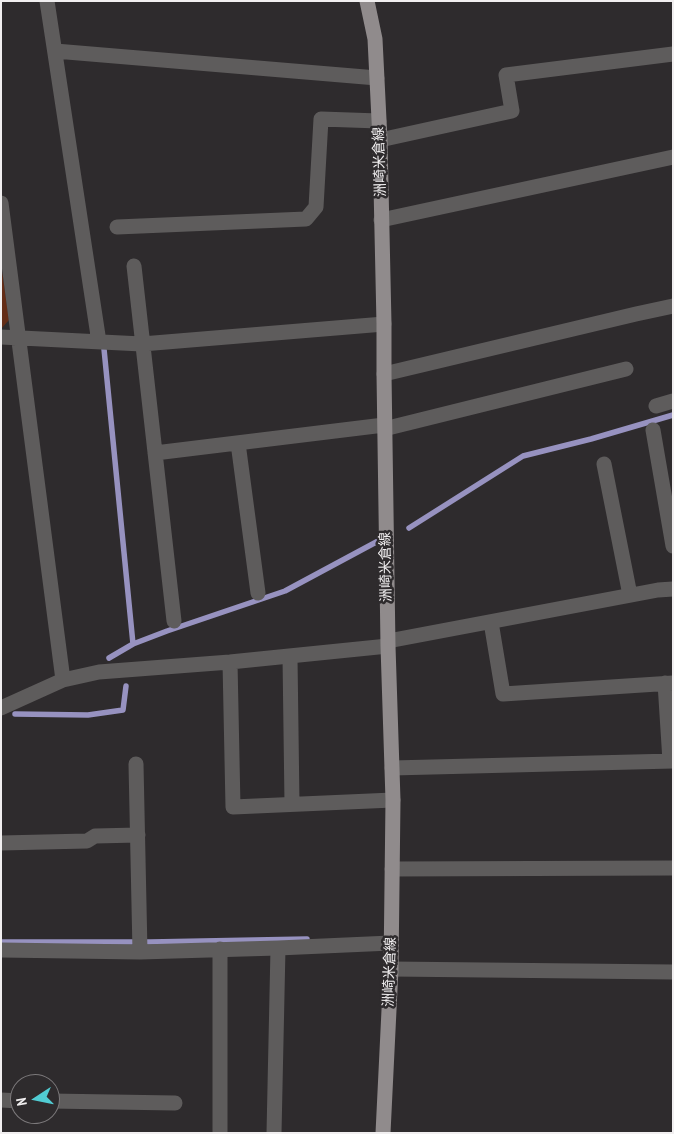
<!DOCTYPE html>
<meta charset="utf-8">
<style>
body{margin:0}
#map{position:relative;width:674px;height:1134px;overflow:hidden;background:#2e2b2d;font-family:"PT Sans Narrow",sans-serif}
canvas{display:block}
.frame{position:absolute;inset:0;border:2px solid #f1eff0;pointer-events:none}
.north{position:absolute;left:10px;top:1074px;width:50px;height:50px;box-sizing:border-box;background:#2e2b2d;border:1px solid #7c797b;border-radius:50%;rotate:259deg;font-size:14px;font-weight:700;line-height:20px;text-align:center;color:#f1eff0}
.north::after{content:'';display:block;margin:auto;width:18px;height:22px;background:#51ccd3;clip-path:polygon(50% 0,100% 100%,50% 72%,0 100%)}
</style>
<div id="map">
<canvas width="674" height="1134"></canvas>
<div class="frame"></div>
<div class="north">N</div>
</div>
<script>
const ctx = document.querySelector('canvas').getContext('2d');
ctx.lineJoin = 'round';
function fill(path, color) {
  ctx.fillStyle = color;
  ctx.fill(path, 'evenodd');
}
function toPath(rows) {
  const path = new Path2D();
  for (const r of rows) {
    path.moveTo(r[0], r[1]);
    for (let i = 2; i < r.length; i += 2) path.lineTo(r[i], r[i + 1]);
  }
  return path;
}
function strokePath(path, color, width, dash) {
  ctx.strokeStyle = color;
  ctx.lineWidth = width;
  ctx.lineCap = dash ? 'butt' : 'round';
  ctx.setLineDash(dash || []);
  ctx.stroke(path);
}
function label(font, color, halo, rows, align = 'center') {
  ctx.font = font + ' "PT Sans Narrow","Noto Sans JP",sans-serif';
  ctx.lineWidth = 5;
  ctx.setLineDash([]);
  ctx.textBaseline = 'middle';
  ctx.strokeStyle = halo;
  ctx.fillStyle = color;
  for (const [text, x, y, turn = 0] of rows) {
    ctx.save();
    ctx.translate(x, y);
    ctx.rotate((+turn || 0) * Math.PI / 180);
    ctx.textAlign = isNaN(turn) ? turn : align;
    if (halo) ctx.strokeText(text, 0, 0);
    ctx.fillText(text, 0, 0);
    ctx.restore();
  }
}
fill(toPath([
 [1,265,9,320,1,329]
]), '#632c16');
strokePath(toPath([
 [104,349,133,644,167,631,285,591,380,540],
 [409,528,523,456,591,439,673,415],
 [109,658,133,644],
 [15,714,88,715,123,710,126,686],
 [1,942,150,942,307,939]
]), '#9792c0', 5.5);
strokePath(toPath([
 [47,1,99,342],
 [55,51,377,78],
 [380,140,512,111,506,75,673,54],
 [1,203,63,680],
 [381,220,673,157],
 [117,227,306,219,316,207,321,119,379,121],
 [134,266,174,621],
 [1,337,142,344,384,324],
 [384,374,636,314,673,306],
 [656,406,673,401],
 [384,429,626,369],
 [653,430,673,546],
 [238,443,258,593],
 [155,453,384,425],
 [604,464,630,595],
 [491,622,503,694,673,683],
 [388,641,658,590,673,589],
 [290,657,292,804],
 [230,662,233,807,393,800],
 [665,683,670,761],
 [1,708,63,680,99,672,230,662,388,646],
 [136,764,140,952],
 [392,768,673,761],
 [1,843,87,841,95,836,138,835],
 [392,869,673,868],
 [220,949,220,1133],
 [1,950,140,952,278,948,391,943],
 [391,969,673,972],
 [1,1100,20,1101],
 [50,1101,175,1103],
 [274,1133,278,948]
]), '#5e5c5c', 15);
strokePath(toPath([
 [367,1,375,39,380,140,384,324,384,374,388,646,393,800,391,969,383,1133]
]), '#908b8c', 15);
label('14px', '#f1eff0', '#2e2b2d', [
 ["洲崎米倉線",380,162,-92],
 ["洲崎米倉線",386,567,-91],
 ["洲崎米倉線",390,972,-88]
]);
</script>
